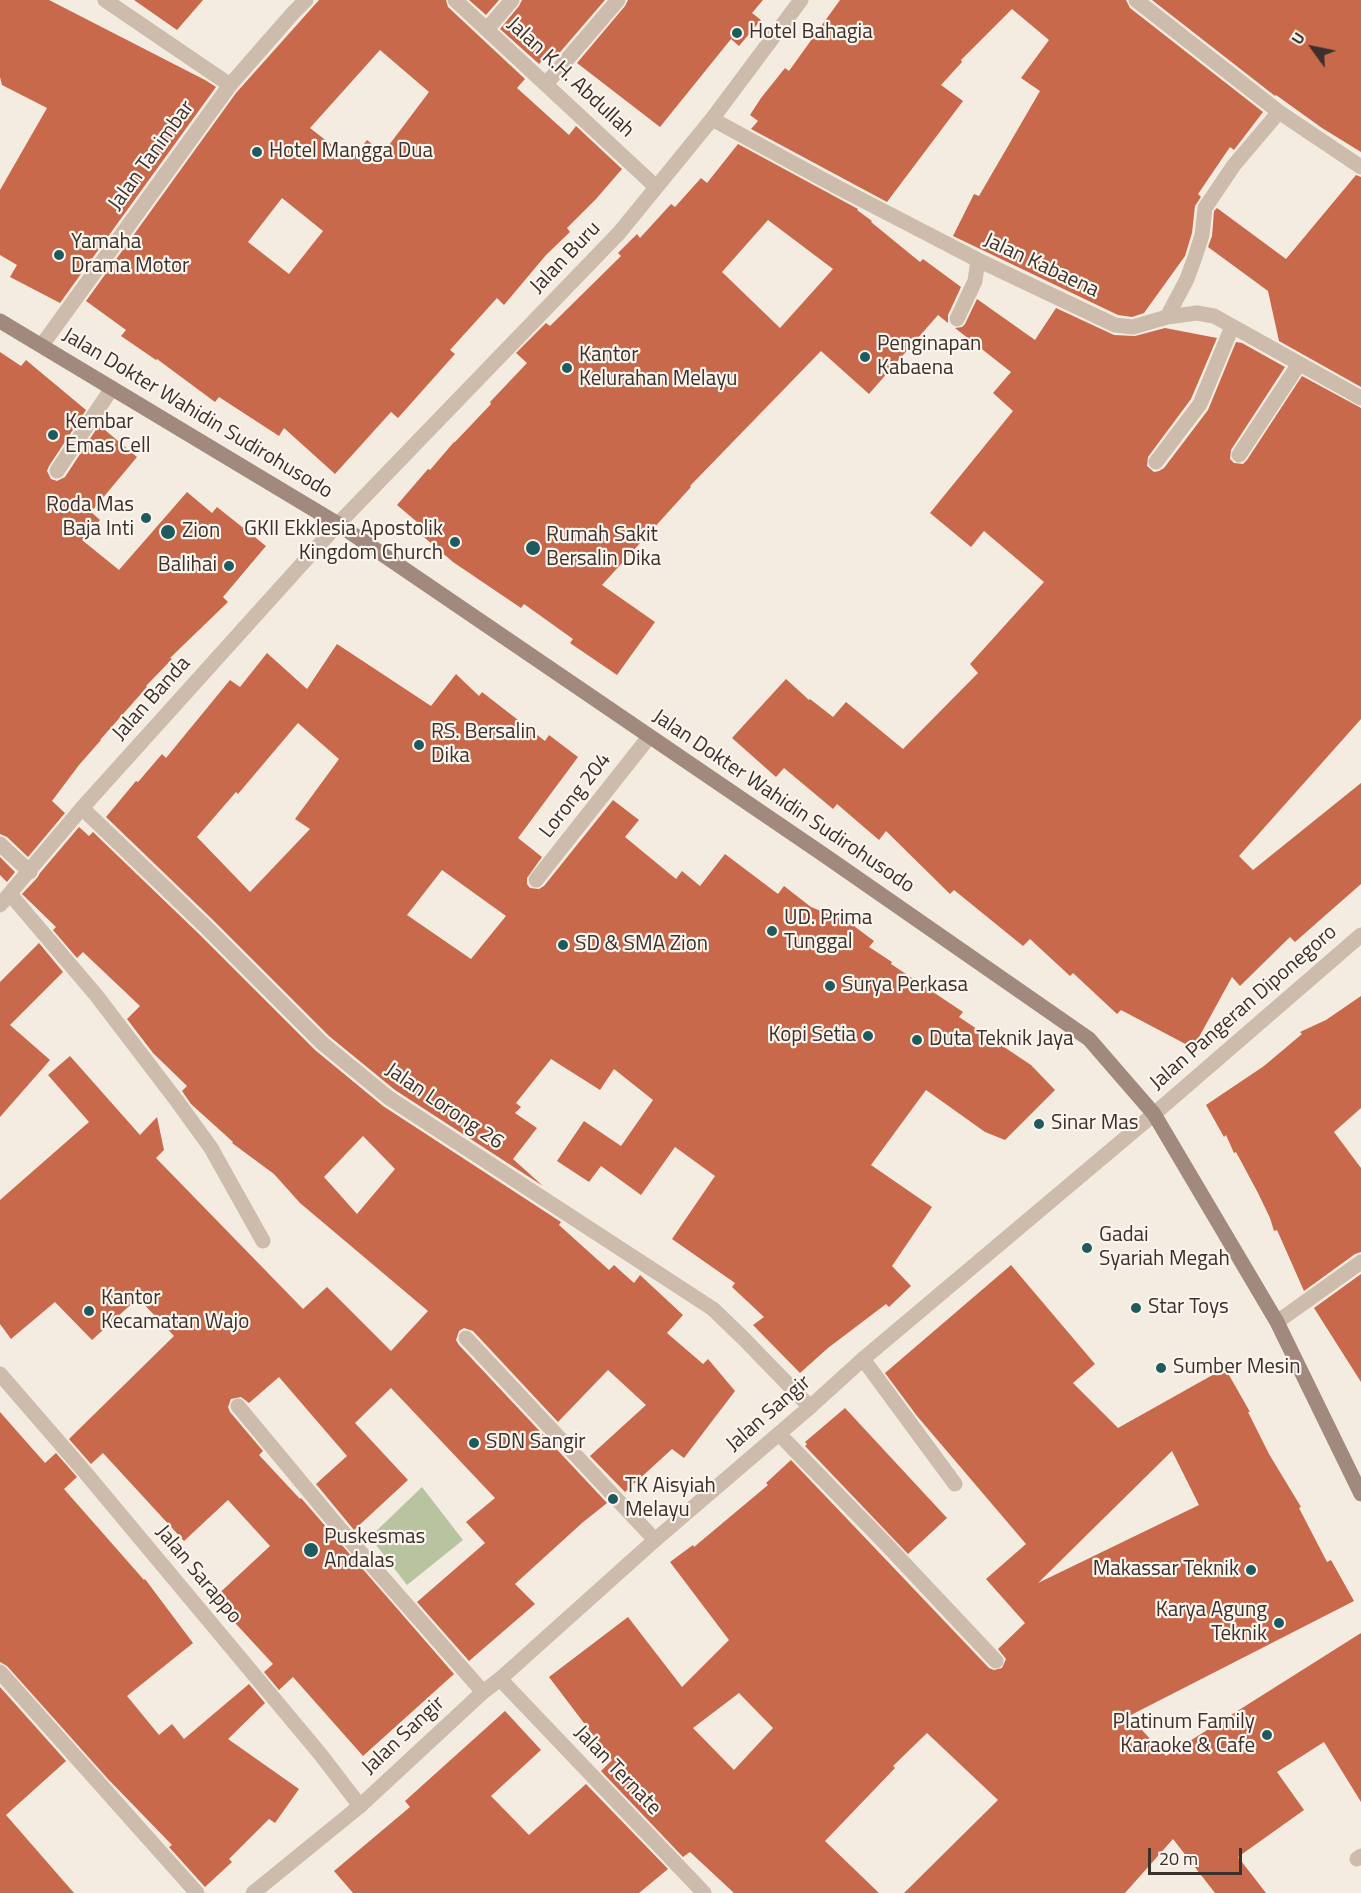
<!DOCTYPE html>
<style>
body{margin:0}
#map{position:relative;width:1361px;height:1893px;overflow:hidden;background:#f4ebe1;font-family:"Titillium Web",sans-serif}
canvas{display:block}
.north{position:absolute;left:1283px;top:18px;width:60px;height:60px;-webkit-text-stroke:4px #fbf5ee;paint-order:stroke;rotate:303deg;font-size:16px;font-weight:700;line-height:24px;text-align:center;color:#3b302b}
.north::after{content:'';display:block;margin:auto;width:21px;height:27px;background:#3b302b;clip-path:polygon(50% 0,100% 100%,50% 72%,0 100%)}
.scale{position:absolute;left:1148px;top:1848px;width:94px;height:27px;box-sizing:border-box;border:3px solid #3b302b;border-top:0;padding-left:8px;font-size:18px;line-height:21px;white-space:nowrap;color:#3b302b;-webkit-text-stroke:4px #fbf5ee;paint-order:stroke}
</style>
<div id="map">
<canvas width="1361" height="1893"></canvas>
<div class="north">U</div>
<div class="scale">20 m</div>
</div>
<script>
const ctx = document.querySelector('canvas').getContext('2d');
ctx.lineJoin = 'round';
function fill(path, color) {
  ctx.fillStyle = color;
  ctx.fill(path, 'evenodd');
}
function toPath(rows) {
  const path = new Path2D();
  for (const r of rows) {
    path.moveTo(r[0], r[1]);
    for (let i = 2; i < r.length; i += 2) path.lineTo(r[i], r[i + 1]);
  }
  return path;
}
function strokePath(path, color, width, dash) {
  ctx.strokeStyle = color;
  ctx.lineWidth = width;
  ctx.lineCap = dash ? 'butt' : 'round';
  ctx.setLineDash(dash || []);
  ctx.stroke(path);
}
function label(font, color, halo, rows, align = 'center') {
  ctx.font = font + ' "Titillium Web",sans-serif';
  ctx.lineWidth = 4.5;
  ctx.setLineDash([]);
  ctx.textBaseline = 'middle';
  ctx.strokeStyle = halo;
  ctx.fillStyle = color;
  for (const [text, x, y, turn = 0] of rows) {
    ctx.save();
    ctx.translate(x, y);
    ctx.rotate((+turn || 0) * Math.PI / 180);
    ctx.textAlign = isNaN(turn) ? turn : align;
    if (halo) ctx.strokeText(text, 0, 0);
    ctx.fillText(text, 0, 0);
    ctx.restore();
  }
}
fill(toPath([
 [422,1487,463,1540,407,1585,370,1537]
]), '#b8c4a0');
fill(toPath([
 [0,0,49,0,205,80,216,87,60,303,10,277,17,265,0,255,0,190,47,108,2,85,0,77],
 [134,0,203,0,177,30],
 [319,0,446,0,448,7,525,79,517,88,569,135,576,126,622,169,596,199,567,228,570,232,546,255,504,305,497,298,450,350,455,354,398,418,391,412,335,474,284,428,279,436,219,397,215,402,157,359,156,360,121,336,126,330,86,301,236,93],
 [380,50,429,92,383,153,367,140,351,160,310,128],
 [282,198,323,231,289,274,248,242],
 [469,0,499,0,486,15],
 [522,0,605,0,555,58,549,53,539,64,500,29,519,6],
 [628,0,763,0,752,13,761,20,739,46,731,39,660,127,577,63,625,6],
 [840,0,1126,0,1130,8,1263,112,1234,150,1230,147,1198,194,1201,197,1195,206,1192,233,1185,256,1144,313,1132,317,1118,315,953,236,974,194,979,196,1040,91,1021,78,1049,40,1012,9,961,60,962,62,941,85,963,101,887,202,751,129,758,121,750,115,761,98,785,68,789,71],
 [1152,0,1361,0,1361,152,1322,128,1276,95,1275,96],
 [738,144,858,209,857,210,872,221,871,222,920,262,923,259,961,287,948,315,948,323,938,315,869,394,821,351,690,486,691,487,602,585,655,622,617,675,570,643,573,639,524,604,521,608,453,562,418,532,423,527,397,505,428,469,430,470,454,442,455,442,491,404,490,402,527,363,516,353,546,323,550,326,621,256,618,253,637,234,640,238,671,204,675,207,701,178,707,183],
 [768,220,833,269,780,328,722,272],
 [1356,175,1361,177,1361,387,1279,341,1268,291,1208,247,1212,236,1214,211,1217,208,1286,259],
 [977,299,1035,340,1056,308,1114,335,1135,336,1165,328,1217,338,1191,399,1148,457,1147,466,1154,472,1159,471,1164,468,1208,410,1236,342,1242,343,1285,367,1231,450,1230,459,1234,463,1243,464,1247,460,1302,376,1361,408,1361,719,1239,856,1253,870,1361,783,1361,884,1295,942,1290,937,1240,986,1232,977,1193,1048,1121,1010,1117,1014,1073,973,1070,976,1030,939,1023,946,954,890,950,894,886,831,879,840,837,804,833,809,784,768,776,777,732,738,786,679,809,700,810,699,833,717,846,702,903,749,978,673,970,664,1044,582,984,531,971,547,930,513,1013,411,993,393,1011,372,955,328,962,327,965,324],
 [0,352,21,366,26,360,86,410,49,466,47,471,51,479,57,481,65,477,99,425,137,457,91,512,100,520,82,540,119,570,187,492,212,513,217,507,266,546,223,597,228,602,170,658,172,659,146,686,147,687,100,740,101,740,79,765,52,801,65,813,28,857,7,837,0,834],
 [337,644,431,706,456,674,479,696,482,692,545,741,549,735,578,757,518,838,542,857,527,878,527,884,530,888,539,889,544,886,613,800,639,820,625,837,676,879,682,871,700,886,725,854,778,894,784,886,811,907,850,923,874,941,869,947,892,962,891,964,963,1012,959,1017,1031,1065,1055,1090,1005,1140,985,1132,926,1090,871,1165,932,1207,892,1266,911,1286,889,1307,886,1304,828,1348,800,1373,753,1325,764,1317,732,1287,735,1283,672,1239,715,1176,675,1147,641,1195,601,1166,589,1182,557,1161,584,1121,621,1146,653,1100,614,1069,600,1090,551,1059,516,1103,521,1107,515,1113,537,1128,513,1159,543,1186,395,1090,329,1036,213,920,106,817,136,781,138,782,162,754,166,758,230,680,240,687,267,653,307,689],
 [298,723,339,759,295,819,310,829,250,892,197,837,236,792,238,794],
 [442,870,506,916,471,959,407,915],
 [79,827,89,836,93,832,199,934,315,1050,383,1106,561,1222,559,1225,609,1270,614,1265,634,1283,640,1275,683,1315,667,1333,703,1364,708,1359,735,1391,684,1458,672,1449,625,1492,590,1456,646,1405,608,1370,558,1422,473,1331,464,1328,459,1331,456,1340,459,1345,607,1503,582,1523,515,1584,535,1604,469,1661,417,1602,485,1543,466,1522,495,1498,391,1388,355,1423,408,1480,354,1530,316,1484,347,1456,279,1377,249,1403,241,1397,231,1399,228,1407,230,1412,263,1451,259,1455,300,1499,301,1498,454,1674,363,1756,293,1677,279,1690,264,1672,273,1664,213,1599,270,1546,228,1500,184,1541,103,1453,91,1464,69,1439,174,1336,138,1298,92,1340,55,1302,11,1339,0,1324,0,1200,89,1122,48,1075,70,1056,140,1135,157,1117,164,1150,156,1158,303,1309,327,1287,391,1351,428,1311,300,1203,274,1174,232,1143,233,1142,191,1104,182,1091,187,1086,153,1053,127,1019,140,1006,83,952,77,958,53,930,56,927,22,894,37,878,40,873],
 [363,1136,395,1169,357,1214,324,1177],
 [0,857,15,872,7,882,0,875],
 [39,943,63,972,10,1025,50,1060,0,1117,0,982],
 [1361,996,1361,1108,1334,1132,1361,1168,1361,1252,1355,1254,1304,1291,1277,1230,1274,1231,1270,1218,1258,1193,1236,1152,1234,1153,1226,1135,1224,1137,1206,1105,1264,1066,1302,1034,1300,1032,1326,1020],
 [1011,1265,1095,1364,1073,1383,1118,1428,1225,1368,1250,1412,1248,1412,1269,1454,1301,1507,1299,1508,1327,1562,1331,1560,1354,1601,1129,1716,1166,1756,1361,1633,1361,1802,1324,1742,1277,1772,1304,1810,1238,1857,1266,1893,1215,1893,1173,1839,1125,1893,904,1893,998,1800,927,1733,893,1766,895,1768,825,1841,879,1893,734,1893,690,1852,683,1857,601,1771,612,1760,549,1677,628,1617,682,1687,729,1640,670,1562,693,1545,694,1547,768,1485,766,1483,791,1460,989,1668,994,1670,1002,1668,1006,1659,998,1649,1025,1623,986,1579,1026,1544,917,1416,885,1373],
 [1172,1451,1199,1505,1038,1583],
 [739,1693,773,1728,734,1770,693,1728],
 [1361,1274,1361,1382,1314,1308],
 [845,1408,947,1518,908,1554,805,1446,807,1444,805,1442],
 [0,1412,45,1463,56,1453,77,1477,64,1489,144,1580,145,1579,193,1643,127,1696,159,1735,172,1724,184,1739,249,1684,265,1703,228,1739,299,1789,275,1823,269,1819,229,1859,232,1862,205,1887,169,1847,172,1845,108,1779,7,1666,0,1662],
 [0,1687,66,1761,6,1815,74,1893,0,1893],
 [505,1711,541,1750,491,1796,529,1835,586,1784,668,1869,639,1893,353,1893,334,1871,410,1807,405,1801]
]), '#c8694b');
strokePath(toPath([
 [487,29,512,0]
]), '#cdbbac', 15);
strokePath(toPath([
 [105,0,230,85],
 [455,0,656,187],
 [1136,0,1279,112,1361,167],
 [546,84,618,0],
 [712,119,839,188,978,260,1115,325,1133,327,1167,317,1197,313,1214,316,1361,398],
 [1167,317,1187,279,1195,257,1202,235,1205,208,1234,165,1279,112],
 [957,319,975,281,978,260],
 [42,345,230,85,293,13,306,0],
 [1239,455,1299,364],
 [1156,462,1200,404,1232,327],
 [57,471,112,388],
 [82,808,206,927,322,1043,389,1098,713,1309,744,1339,810,1407],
 [0,844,30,872],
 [536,880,649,737],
 [10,894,96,995,177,1101,211,1148,263,1241],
 [0,905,82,808,338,524,619,233,712,119,801,0],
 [1277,1322,1361,1262],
 [466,1338,655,1540],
 [863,1359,955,1484],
 [0,1374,84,1471,321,1755,360,1806],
 [238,1406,341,1530,483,1692],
 [779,1434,884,1542,996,1661],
 [0,1672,197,1893],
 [500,1679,704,1893],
 [1357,1859,1361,1856]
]), '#cdbbac', 15);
strokePath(toPath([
 [253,1893,360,1806,483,1692,500,1679,655,1540,810,1407,863,1359,1154,1114,1361,935]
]), '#cdbbac', 15);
strokePath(toPath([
 [0,321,338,524,824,855,1089,1039,1154,1114,1277,1322,1361,1494]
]), '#a18a7d', 15);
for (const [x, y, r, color] of [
 [737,33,6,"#1f5a5e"],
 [257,152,6,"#1f5a5e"],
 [59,255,6,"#1f5a5e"],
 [865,357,6,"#1f5a5e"],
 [567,368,6,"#1f5a5e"],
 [53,435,6,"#1f5a5e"],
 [146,518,6,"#1f5a5e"],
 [168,532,8,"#1f5a5e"],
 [455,542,6,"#1f5a5e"],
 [533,548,8,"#1f5a5e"],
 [229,566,6,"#1f5a5e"],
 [419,745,6,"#1f5a5e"],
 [772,931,6,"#1f5a5e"],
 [563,945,6,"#1f5a5e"],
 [830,986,6,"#1f5a5e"],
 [868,1036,6,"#1f5a5e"],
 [917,1040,6,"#1f5a5e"],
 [1039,1124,6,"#1f5a5e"],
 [1087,1248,6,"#1f5a5e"],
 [1136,1308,6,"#1f5a5e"],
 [89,1311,6,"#1f5a5e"],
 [1161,1368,6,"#1f5a5e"],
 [474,1443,6,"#1f5a5e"],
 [613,1499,6,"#1f5a5e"],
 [311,1550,8,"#1f5a5e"],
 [1251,1570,6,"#1f5a5e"],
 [1279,1623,6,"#1f5a5e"],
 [1267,1735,6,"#1f5a5e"]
]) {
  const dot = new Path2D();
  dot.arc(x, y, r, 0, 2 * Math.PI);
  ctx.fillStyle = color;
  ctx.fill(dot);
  strokePath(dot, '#fbf5ee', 2);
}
label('21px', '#3b302b', '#fbf5ee', [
 ["Hotel Bahagia",749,33],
 ["Hotel Mangga Dua",269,152],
 ["Yamaha",71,243],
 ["Drama Motor",71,267],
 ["Penginapan",877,345],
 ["Kabaena",877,369],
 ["Kantor",579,356],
 ["Kelurahan Melayu",579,380],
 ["Kembar",65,423],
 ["Emas Cell",65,447],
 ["Roda Mas",134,506,"right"],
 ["Baja Inti",134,530,"right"],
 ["GKII Ekklesia Apostolik",443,530,"right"],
 ["Kingdom Church",443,554,"right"],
 ["Zion",182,532],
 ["Rumah Sakit",546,536],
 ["Bersalin Dika",546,560],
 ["Balihai",217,566,"right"],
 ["RS. Bersalin",431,733],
 ["Dika",431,757],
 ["UD. Prima",784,919],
 ["Tunggal",784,943],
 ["SD & SMA Zion",575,945],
 ["Surya Perkasa",842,986],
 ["Kopi Setia",856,1036,"right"],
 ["Duta Teknik Jaya",929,1040],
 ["Sinar Mas",1051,1124],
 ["Gadai",1099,1236],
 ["Syariah Megah",1099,1260],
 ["Kantor",101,1299],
 ["Kecamatan Wajo",101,1323],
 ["Star Toys",1148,1308],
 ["Sumber Mesin",1173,1368],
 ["SDN Sangir",486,1443],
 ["TK Aisyiah",625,1487],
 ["Melayu",625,1511],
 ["Puskesmas",324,1538],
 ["Andalas",324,1562],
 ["Makassar Teknik",1239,1570,"right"],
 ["Karya Agung",1267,1611,"right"],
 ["Teknik",1267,1635,"right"],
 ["Platinum Family",1255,1723,"right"],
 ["Karaoke & Cafe",1255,1747,"right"]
], 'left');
label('21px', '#3b302b', '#fbf5ee', [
 ["Jalan K.H. Abdullah",570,78,43],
 ["Jalan Tanimbar",152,156,-54],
 ["Jalan Buru",566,258,-46],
 ["Jalan Kabaena",1041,266,25],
 ["Jalan Dokter Wahidin Sudirohusodo",197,414,31],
 ["Jalan Banda",152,699,-48],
 ["Lorong 204",576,796,-52],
 ["Jalan Dokter Wahidin Sudirohusodo",783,802,34],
 ["Jalan Pangeran Diponegoro",1244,1008,-41],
 ["Jalan Lorong 26",444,1107,34],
 ["Jalan Sangir",769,1414,-41],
 ["Jalan Sarappo",198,1575,50],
 ["Jalan Sangir",404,1736,-43],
 ["Jalan Ternate",617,1771,46]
]);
</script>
